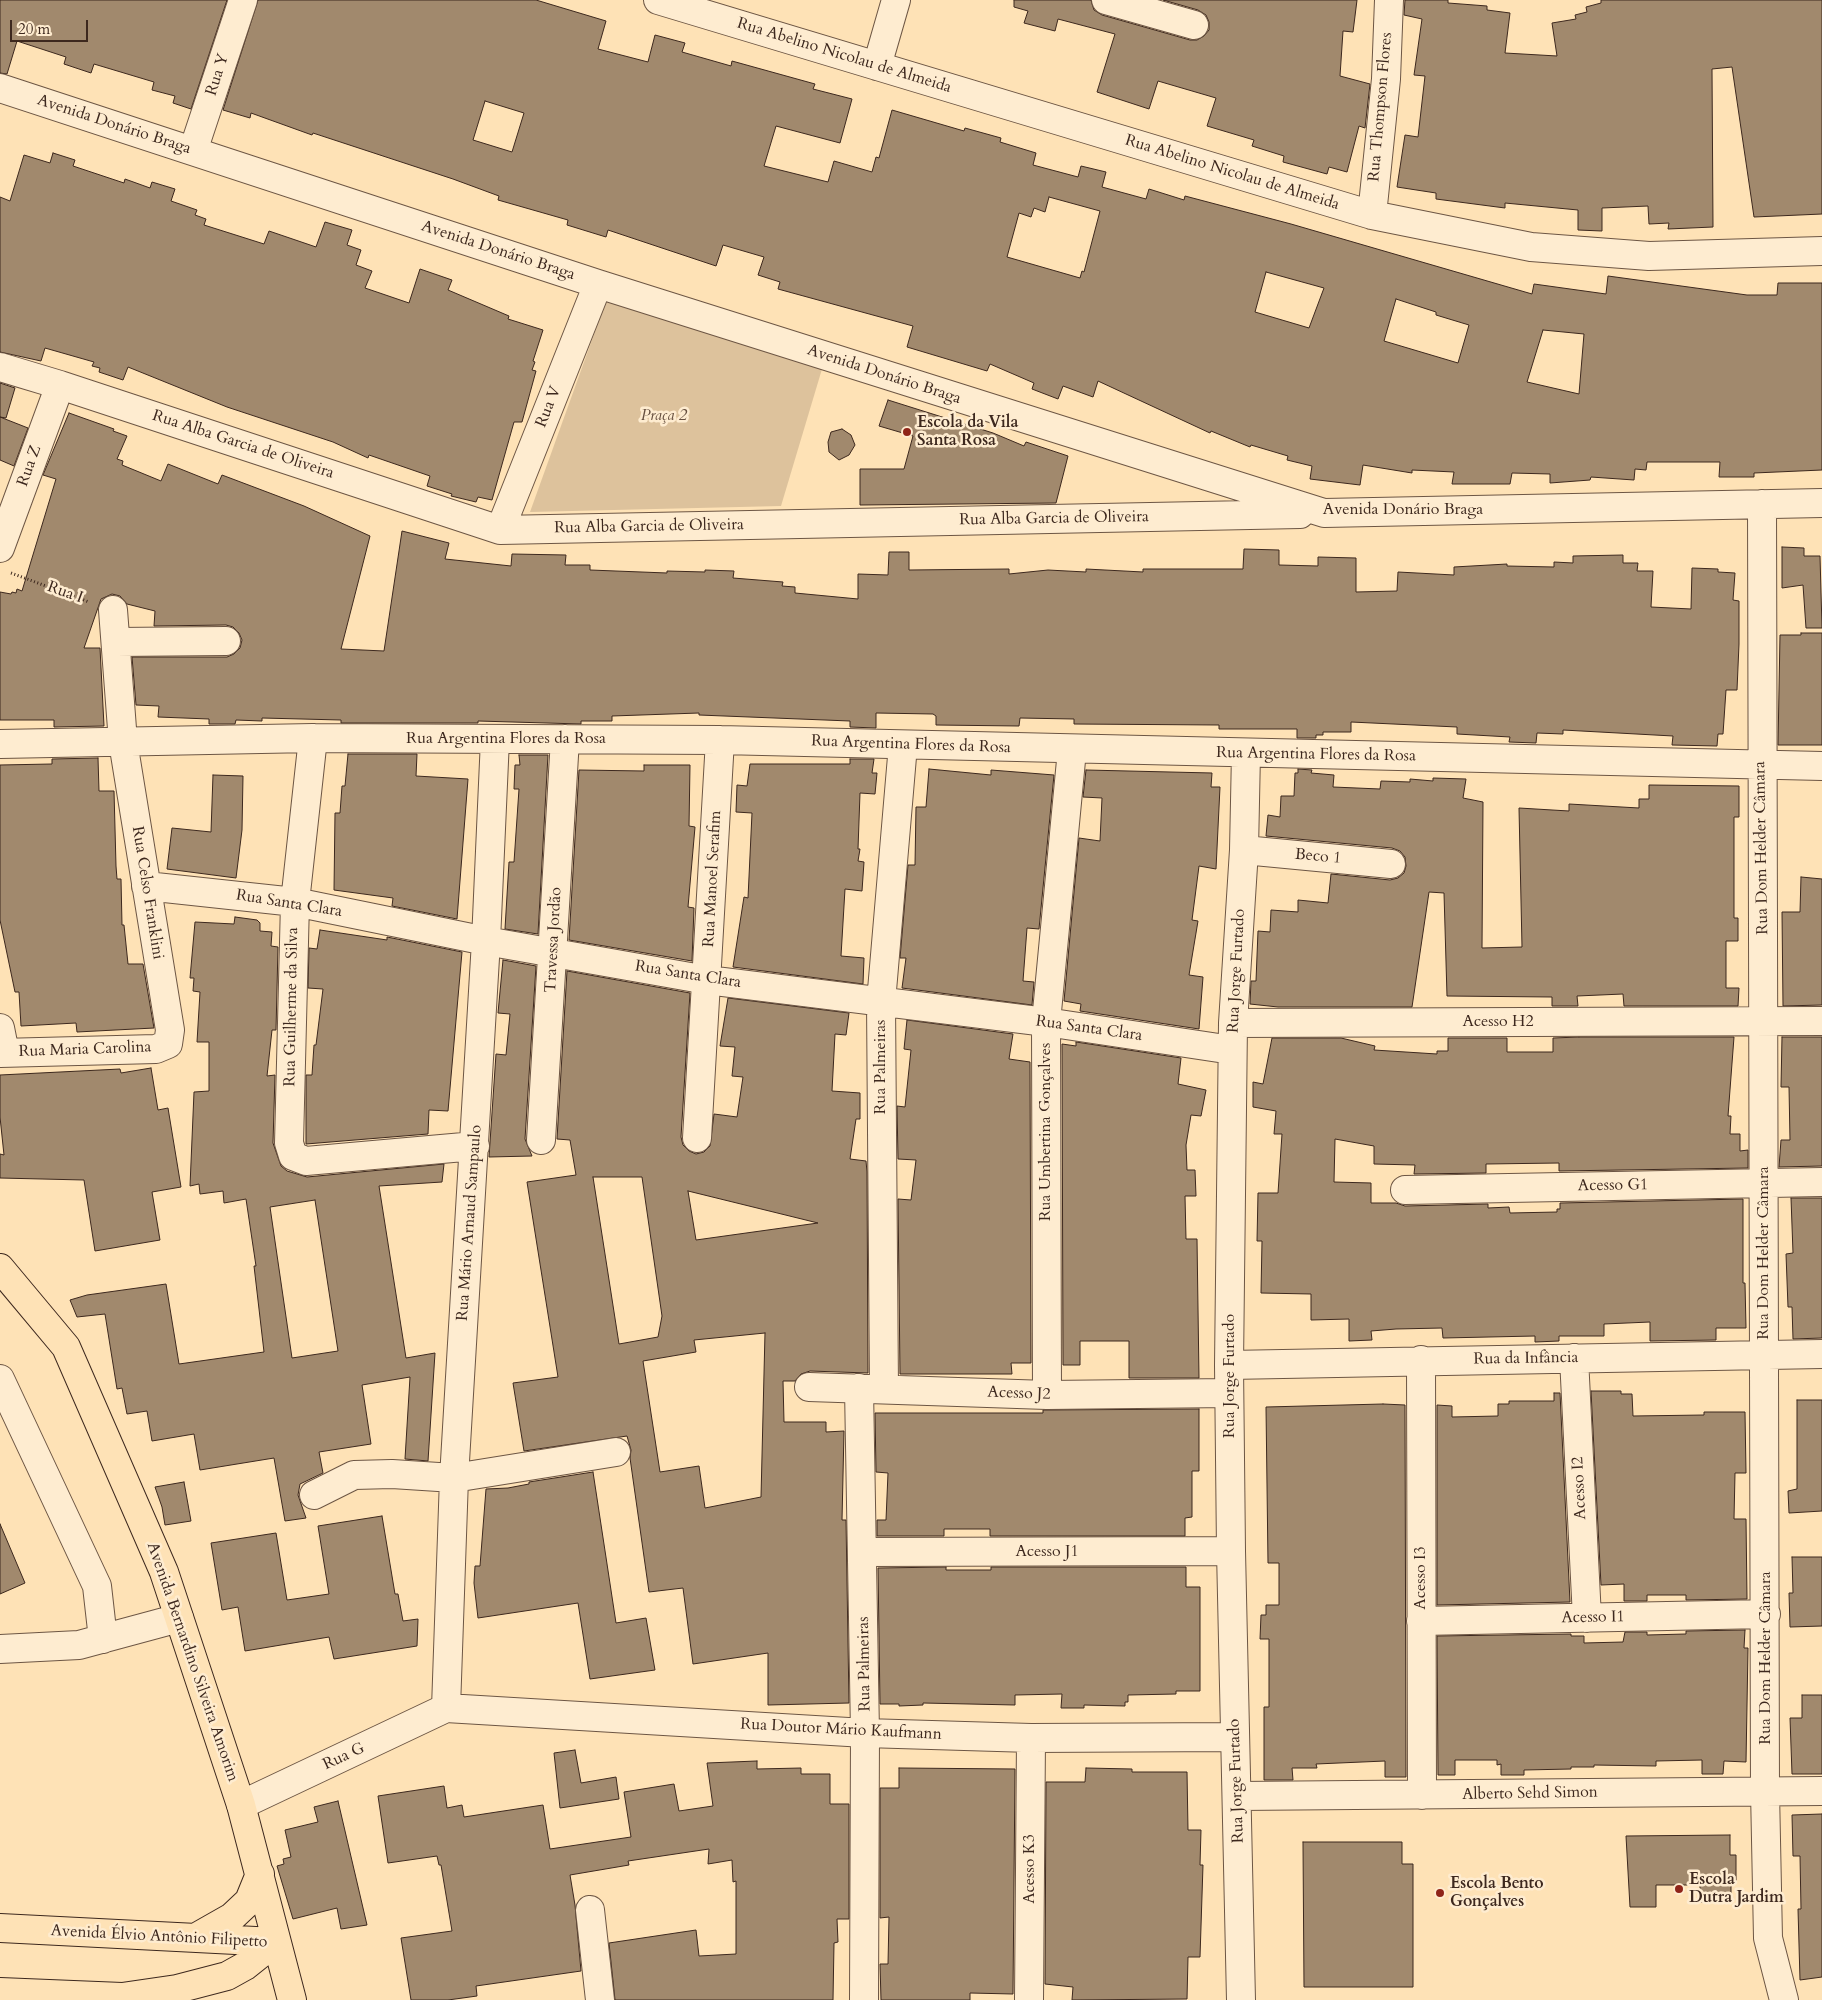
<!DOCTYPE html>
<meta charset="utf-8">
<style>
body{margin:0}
#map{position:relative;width:1822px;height:2000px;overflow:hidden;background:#fee2b6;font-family:Cardo,serif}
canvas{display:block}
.scale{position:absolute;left:10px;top:20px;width:78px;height:22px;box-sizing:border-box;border:2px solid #3d281e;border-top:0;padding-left:6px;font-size:15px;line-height:18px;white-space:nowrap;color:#3d281e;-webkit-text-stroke:4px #feecd0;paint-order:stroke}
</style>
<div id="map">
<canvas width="1822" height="2000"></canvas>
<div class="scale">20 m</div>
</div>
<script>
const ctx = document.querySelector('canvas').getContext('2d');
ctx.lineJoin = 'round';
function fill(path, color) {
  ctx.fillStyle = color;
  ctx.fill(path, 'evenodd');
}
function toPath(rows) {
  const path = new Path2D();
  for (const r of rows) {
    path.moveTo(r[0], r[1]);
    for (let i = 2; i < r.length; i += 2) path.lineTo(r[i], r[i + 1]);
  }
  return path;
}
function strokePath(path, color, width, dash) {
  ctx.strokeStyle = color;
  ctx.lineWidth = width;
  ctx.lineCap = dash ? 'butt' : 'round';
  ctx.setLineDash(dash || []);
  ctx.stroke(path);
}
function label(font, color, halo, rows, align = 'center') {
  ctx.font = font + ' Cardo,serif';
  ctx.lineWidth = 5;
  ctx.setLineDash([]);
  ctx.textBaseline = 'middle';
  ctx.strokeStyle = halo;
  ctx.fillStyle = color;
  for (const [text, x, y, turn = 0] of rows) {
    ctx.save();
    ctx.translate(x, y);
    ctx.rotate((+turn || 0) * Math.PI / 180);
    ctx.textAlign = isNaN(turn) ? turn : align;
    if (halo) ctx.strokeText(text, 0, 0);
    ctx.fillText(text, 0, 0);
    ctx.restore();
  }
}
fill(toPath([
 [606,301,822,369,781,506,530,512]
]), '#ddc29c');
const building = toPath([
 [0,0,227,0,191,109,173,103,175,96,152,90,154,82,94,64,91,73,64,64,66,57,17,41,7,74,0,73,0,0],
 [258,0,536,0,606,21,598,49,648,62,655,35,685,43,682,52,731,66,732,61,815,84,813,89,852,99,840,143,776,126,764,166,828,182,834,161,872,172,876,157,879,158,892,110,964,131,965,128,1001,138,1000,142,1036,153,1033,165,1078,177,1081,166,1106,172,1102,187,1146,199,1149,189,1184,200,1185,196,1291,224,1532,294,1534,284,1606,294,1608,276,1747,295,1777,295,1778,283,1822,283,1822,470,1754,473,1754,477,1719,477,1720,462,1647,462,1646,470,1635,469,1634,480,1591,477,1590,480,1550,483,1550,474,1512,473,1510,484,1452,484,1454,472,1412,470,1412,473,1363,465,1360,485,1310,479,1312,466,1287,460,1288,456,1251,445,1250,447,1211,431,1210,433,1098,381,1093,397,1063,386,1058,399,1032,389,1034,383,990,364,987,371,907,347,913,326,778,289,780,282,758,275,764,257,723,245,716,266,608,230,606,237,567,225,568,220,498,200,499,196,453,179,313,133,312,135,251,113,250,118,223,110,258,0],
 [485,101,524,113,512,152,473,140,485,101],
 [1049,197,1100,211,1084,272,1082,271,1080,278,1007,257,1019,213,1031,217,1034,208,1045,212,1049,197],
 [1266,272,1324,288,1309,328,1255,312,1266,272],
 [1396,299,1436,312,1436,315,1469,325,1458,363,1384,341,1396,299],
 [1543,330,1584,334,1579,394,1527,382,1543,330],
 [1014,0,1091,0,1094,10,1102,15,1190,40,1197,40,1204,36,1209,30,1209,22,1206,15,1198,10,1163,0,1357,0,1353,32,1343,31,1340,76,1370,84,1365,128,1359,126,1347,172,1329,167,1327,174,1283,162,1284,156,1252,146,1254,140,1207,126,1216,98,1158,81,1149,109,1097,92,1115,34,1058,19,1055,31,1024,23,1028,11,1014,7,1014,0],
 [1405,0,1448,0,1448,3,1487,6,1487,10,1510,13,1505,53,1557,56,1552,23,1576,19,1575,15,1587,12,1586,7,1601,3,1601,0,1822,0,1822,214,1754,217,1732,67,1712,69,1713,227,1668,229,1669,223,1649,224,1648,206,1602,208,1602,231,1578,230,1578,210,1505,203,1505,208,1436,199,1436,193,1397,187,1405,135,1418,137,1425,76,1414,75,1422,19,1404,15,1405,0],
 [53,153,75,160,73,166,124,183,125,179,150,188,152,182,175,189,171,201,197,210,195,215,206,219,204,225,264,244,269,231,316,247,325,222,352,230,347,245,361,250,356,265,372,271,365,288,409,303,420,269,452,280,448,290,509,316,508,319,543,330,533,361,535,362,532,370,536,371,522,422,514,422,492,500,478,497,476,502,451,496,452,494,427,486,430,476,369,455,368,458,333,442,227,407,128,367,123,380,99,372,100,368,92,366,94,362,45,348,41,361,0,352,0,197,10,201,24,155,50,163,53,153],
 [0,383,15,388,6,418,0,417,28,428,14,466,0,460,0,383],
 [888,400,993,433,1024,446,1026,442,1068,456,1056,503,860,505,860,469,904,469,913,436,879,426,888,400],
 [69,413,114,429,113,431,127,436,117,459,123,461,122,465,161,481,168,464,218,484,222,475,304,506,370,536,341,649,384,651,402,531,449,543,445,559,511,566,512,554,566,555,565,565,590,565,590,570,667,573,667,571,705,572,705,570,734,571,733,578,783,582,782,586,795,587,795,593,858,599,858,574,888,575,889,552,909,552,909,570,1009,569,1009,574,1048,570,1086,572,1086,569,1143,572,1143,569,1243,569,1244,549,1279,550,1279,565,1318,566,1318,557,1356,558,1356,592,1397,591,1398,572,1454,575,1454,567,1507,564,1507,566,1554,567,1554,562,1573,563,1573,556,1623,555,1623,563,1638,563,1637,571,1653,571,1651,607,1691,609,1692,568,1718,569,1718,572,1735,573,1733,600,1739,601,1739,644,1737,690,1726,690,1723,734,1718,734,1717,746,1672,745,1673,736,1563,730,1563,734,1537,733,1536,743,1509,742,1510,737,1457,734,1457,727,1351,722,1351,732,1323,732,1323,735,1316,735,1316,738,1297,738,1297,729,1219,729,1219,725,1074,724,1074,719,1020,718,1019,726,936,725,936,716,933,714,876,713,876,728,850,727,850,721,699,715,699,713,612,716,612,721,581,721,581,724,478,721,478,723,341,723,341,720,262,718,262,721,236,720,235,724,209,724,209,719,158,717,159,706,136,705,132,657,227,657,234,654,240,648,242,640,239,633,233,627,226,625,154,626,155,611,127,604,120,596,112,594,101,599,84,648,100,648,104,726,54,727,54,720,0,720,0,592,11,594,12,592,16,593,17,589,22,591,56,479,43,475,69,413],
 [842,429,851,435,855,445,849,455,839,460,829,452,828,442,831,432,842,429],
 [1782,547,1804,548,1804,556,1820,556,1822,628,1806,628,1803,585,1782,588,1782,547],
 [1801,633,1822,633,1822,745,1778,745,1780,635,1801,635,1801,633],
 [348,754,417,754,416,776,468,779,457,919,392,906,393,898,334,890,335,813,340,813,342,786,345,786,348,754],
 [519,755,548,755,538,934,505,929,509,862,514,862,519,789,514,789,515,765,520,765,519,755],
 [98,758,99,791,114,791,116,866,117,879,121,879,122,925,124,925,128,964,143,964,154,1028,77,1032,76,1023,21,1026,19,992,15,992,0,920,0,765,52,764,52,759,98,758],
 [850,759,874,759,872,773,877,773,875,794,860,793,858,849,860,849,858,861,864,862,862,891,845,889,841,956,864,958,863,984,733,967,744,897,748,898,752,813,736,812,737,785,747,786,750,764,850,764,850,759],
 [644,765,690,765,689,826,695,827,688,907,694,908,692,961,569,940,579,770,644,771,644,765],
 [929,769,991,775,991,770,1054,775,1039,929,1027,928,1023,981,1034,982,1032,1005,902,988,906,958,900,958,908,865,915,865,916,807,926,807,929,769],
 [1298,769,1312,770,1311,773,1334,775,1333,787,1380,789,1381,781,1410,782,1410,779,1433,781,1433,778,1466,779,1463,798,1483,802,1482,948,1522,947,1519,808,1569,811,1569,804,1639,808,1639,799,1649,799,1649,785,1739,786,1739,817,1734,817,1734,918,1738,918,1738,941,1726,941,1726,988,1739,988,1738,1006,1624,1006,1623,994,1577,996,1578,1006,1552,1006,1552,997,1447,996,1444,893,1429,892,1412,1007,1278,1007,1250,1004,1251,981,1256,981,1258,931,1270,932,1271,910,1298,912,1298,900,1328,903,1331,874,1390,880,1398,878,1404,873,1406,866,1405,857,1400,851,1392,848,1266,836,1268,815,1280,817,1281,796,1294,796,1295,773,1298,773,1298,769],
 [1086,770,1212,773,1211,787,1220,787,1216,869,1199,866,1192,920,1198,921,1189,975,1203,977,1199,1029,1080,1011,1081,1004,1064,1001,1079,838,1100,841,1102,798,1083,797,1086,770],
 [213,775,243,776,242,830,236,878,167,869,172,828,211,832,213,775],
 [1801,877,1822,879,1822,1005,1783,1006,1782,912,1800,912,1801,877],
 [235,917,257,920,260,923,260,931,272,932,271,946,278,947,276,1030,272,1030,267,1076,275,1075,273,1143,281,1166,287,1171,307,1177,444,1164,442,1182,379,1186,406,1358,435,1353,428,1461,405,1459,410,1377,362,1385,371,1444,319,1452,323,1473,300,1484,298,1495,306,1518,285,1521,274,1458,200,1470,194,1434,152,1441,147,1411,127,1414,122,1388,117,1389,105,1314,77,1317,70,1300,87,1295,166,1284,179,1364,264,1352,254,1266,256,1266,246,1199,224,1203,223,1191,200,1194,199,1184,190,1186,194,1092,209,1091,209,1042,197,1042,200,992,193,991,194,978,190,978,195,922,234,924,235,917],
 [315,1200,338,1351,292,1358,270,1207,315,1200],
 [320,930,387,940,387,937,462,952,448,1111,429,1110,428,1134,306,1144,306,1075,312,1075,314,1045,316,1045,323,989,308,988,309,948,317,949,320,930],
 [503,960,536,966,525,1139,532,1156,489,1157,496,1054,506,1055,510,1014,498,1013,503,960],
 [567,971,690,993,681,1137,683,1145,689,1151,696,1154,704,1152,710,1146,714,1114,737,1117,743,1077,732,1076,735,1047,720,1046,728,998,849,1013,846,1035,835,1034,832,1091,860,1093,860,1119,856,1119,850,1159,866,1161,867,1172,868,1373,810,1371,801,1374,795,1381,783,1381,784,1422,826,1422,826,1432,844,1431,842,1520,846,1520,849,1703,768,1705,768,1653,693,1664,683,1588,649,1592,630,1458,631,1450,627,1436,524,1451,513,1383,558,1377,527,1182,576,1175,570,1140,557,1139,567,971],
 [593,1177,642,1177,662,1316,658,1337,619,1344,593,1177],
 [688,1191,818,1223,696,1240,688,1191],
 [765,1333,761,1497,705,1508,699,1466,660,1472,643,1361,696,1352,694,1340,765,1333],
 [907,1020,1013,1034,1009,1059,1030,1062,1031,1363,1011,1363,1012,1374,900,1374,898,1199,911,1200,916,1160,898,1159,897,1106,905,1107,911,1050,904,1049,907,1020],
 [1579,1037,1734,1037,1728,1116,1731,1116,1730,1134,1740,1134,1740,1151,1748,1150,1748,1168,1559,1171,1559,1163,1486,1164,1486,1173,1414,1174,1415,1165,1374,1164,1374,1146,1335,1139,1334,1182,1371,1183,1371,1203,1396,1203,1405,1206,1488,1204,1488,1208,1509,1207,1510,1213,1557,1212,1557,1209,1560,1209,1560,1203,1743,1199,1743,1283,1745,1283,1746,1328,1716,1328,1716,1340,1650,1341,1650,1322,1604,1324,1604,1336,1559,1336,1559,1341,1535,1342,1535,1336,1443,1338,1442,1328,1396,1329,1371,1331,1372,1340,1349,1341,1349,1319,1311,1320,1311,1294,1261,1293,1262,1241,1257,1241,1258,1193,1278,1193,1282,1134,1274,1134,1276,1111,1253,1107,1253,1082,1263,1084,1272,1038,1341,1038,1375,1046,1374,1050,1437,1054,1437,1051,1448,1051,1448,1038,1507,1038,1507,1052,1553,1052,1553,1038,1579,1037],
 [1782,1037,1822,1037,1822,1166,1779,1167,1781,1140,1790,1140,1789,1087,1781,1087,1782,1037],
 [1076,1042,1181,1058,1178,1084,1206,1090,1201,1116,1191,1115,1186,1145,1187,1170,1195,1170,1196,1196,1185,1196,1186,1239,1197,1239,1199,1378,1129,1378,1129,1341,1080,1341,1080,1365,1063,1365,1062,1044,1076,1046,1076,1042],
 [151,1068,158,1110,168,1108,181,1187,152,1192,160,1240,95,1251,84,1180,0,1178,0,1154,4,1155,0,1117,0,1075,120,1069,121,1073,151,1068],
 [1791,1198,1822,1198,1822,1338,1793,1339,1792,1307,1788,1307,1786,1254,1793,1253,1791,1198],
 [1591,1391,1621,1391,1621,1394,1632,1394,1633,1416,1704,1415,1704,1412,1745,1412,1746,1473,1735,1473,1734,1519,1746,1519,1747,1599,1686,1600,1686,1595,1647,1595,1647,1601,1624,1601,1624,1584,1601,1585,1591,1391],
 [1554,1393,1560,1393,1570,1602,1437,1605,1437,1405,1452,1406,1452,1417,1498,1416,1498,1404,1509,1404,1509,1401,1554,1401,1554,1393],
 [1797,1400,1822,1400,1822,1511,1789,1513,1788,1491,1797,1489,1797,1400],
 [1383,1404,1405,1405,1406,1777,1385,1777,1385,1761,1316,1764,1317,1768,1292,1768,1293,1780,1264,1780,1264,1707,1269,1707,1269,1639,1260,1639,1261,1615,1266,1615,1266,1605,1279,1605,1279,1563,1268,1563,1266,1407,1383,1404],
 [1199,1409,1199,1471,1192,1471,1192,1517,1185,1518,1185,1536,990,1536,990,1529,944,1529,944,1536,877,1536,877,1520,886,1520,888,1473,876,1472,875,1413,1043,1413,1043,1410,1199,1409],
 [593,1472,616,1623,646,1618,655,1670,590,1679,578,1603,478,1618,474,1583,475,1566,480,1566,486,1489,508,1488,529,1484,529,1482,593,1472],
 [184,1482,191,1521,165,1525,162,1507,155,1487,184,1482],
 [382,1516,395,1594,398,1594,403,1621,418,1619,417,1646,334,1659,329,1637,245,1651,238,1607,222,1610,211,1543,276,1533,287,1600,329,1594,318,1526,382,1516],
 [0,1524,25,1583,0,1594,0,1524],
 [1792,1557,1822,1557,1822,1626,1790,1627,1789,1593,1793,1593,1792,1557],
 [946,1567,946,1570,991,1570,991,1567,1186,1567,1186,1587,1200,1587,1200,1691,1176,1691,1176,1694,1128,1695,1128,1702,1125,1702,1125,1706,1084,1705,1084,1708,1061,1708,1062,1694,1015,1695,1015,1705,923,1703,923,1705,899,1706,899,1704,880,1704,878,1568,946,1567],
 [1745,1630,1744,1648,1748,1648,1746,1762,1724,1761,1723,1774,1702,1774,1702,1760,1656,1761,1656,1766,1594,1765,1594,1767,1571,1767,1571,1769,1524,1770,1524,1775,1501,1775,1501,1764,1497,1765,1497,1760,1455,1760,1455,1775,1438,1775,1437,1636,1571,1634,1571,1636,1584,1636,1584,1643,1623,1642,1625,1632,1647,1632,1647,1635,1686,1634,1686,1631,1745,1630],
 [1802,1695,1822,1695,1822,1774,1792,1774,1790,1718,1802,1718,1802,1695],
 [575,1750,581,1783,616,1777,619,1799,560,1808,554,1753,575,1750],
 [757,1761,757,1769,801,1768,801,1774,830,1774,830,1804,849,1804,849,1919,837,1919,838,1942,834,1943,833,2000,615,2000,609,1943,696,1930,699,1956,736,1954,736,1881,733,1882,732,1860,708,1864,709,1849,628,1861,629,1865,570,1875,575,1905,581,1971,476,1986,477,1996,448,2000,411,2000,401,1938,452,1931,441,1865,439,1865,437,1856,388,1863,378,1796,444,1786,447,1808,462,1805,464,1817,543,1805,550,1849,631,1837,624,1792,674,1784,679,1811,713,1806,707,1763,757,1761],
 [899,1768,1015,1769,1013,1994,970,1993,970,2000,881,2000,880,1964,888,1964,889,1917,880,1918,880,1788,899,1788,899,1768],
 [1086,1768,1132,1769,1132,1772,1187,1772,1188,1830,1201,1830,1200,1865,1203,1865,1200,1957,1188,1957,1187,1999,1072,2000,1073,1987,1045,1984,1046,1782,1085,1782,1086,1768],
 [338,1801,367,1925,341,1929,337,1908,293,1919,277,1866,284,1864,283,1859,291,1857,285,1830,318,1822,314,1807,338,1801],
 [1822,1814,1822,1977,1800,1980,1798,1909,1801,1909,1800,1856,1793,1856,1792,1815,1822,1814],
 [1730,1835,1730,1855,1736,1855,1736,1882,1731,1882,1731,1902,1700,1902,1700,1885,1656,1885,1656,1907,1630,1907,1626,1836,1730,1835],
 [1303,1842,1402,1842,1402,1864,1413,1864,1413,1987,1304,1987,1303,1842]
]);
fill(building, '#a1896d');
strokePath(building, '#3d281e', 1);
const minor = toPath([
 [658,0,1372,215,1531,247,1649,256,1822,251],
 [1106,0,1194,25],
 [877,66,896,0],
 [0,88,598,284,1324,513,1822,503],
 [193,151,243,0],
 [1372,215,1386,79,1389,0],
 [0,367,60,385,500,530,1300,514],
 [1762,504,1765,1791,1768,1938,1784,2000],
 [500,530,598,284],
 [0,548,60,385],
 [116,642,226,641],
 [313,738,295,902,289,1143,293,1156,306,1161,475,1146],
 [0,744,313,738,720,740,1822,766],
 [1244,850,1391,864],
 [146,886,295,902,486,941,707,980,1046,1022,1232,1050],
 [1233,1023,1822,1021],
 [0,1028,5,1053],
 [0,1053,156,1049,168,1044,170,1030,123,742,113,610],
 [697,1138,720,740],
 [541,1140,565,739],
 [1405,1190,1822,1182],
 [1574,1358,1587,1618],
 [1421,1360,1422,1795],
 [1229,1365,1822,1354],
 [0,1379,97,1586,103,1639],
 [809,1387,1047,1395,1229,1393],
 [859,1388,865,1733,864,2000],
 [884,1389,881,1002,903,745],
 [1047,1395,1046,1022,1072,750],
 [314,1495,354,1475,392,1474,454,1478,616,1452],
 [863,1552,1231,1551],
 [1421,1621,1766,1614],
 [0,1649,79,1645,179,1618],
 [446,1708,454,1478,486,941,495,739],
 [1238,1796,1822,1791],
 [241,1805,446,1708,865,1733,1031,1738,1235,1737],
 [590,1910,600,2000],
 [1029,2000,1031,1738],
 [1241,2000,1231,1551,1229,1365,1233,1023,1244,850,1246,753]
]);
const major = toPath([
 [0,1268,66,1347,164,1572,241,1805,292,2000],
 [0,1928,275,1942],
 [195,1938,232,1917,249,1901,260,1874],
 [0,1992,122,1997,177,1989,227,1976,245,1966,275,1942]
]);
strokePath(minor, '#6d5644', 30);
strokePath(major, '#3d281e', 30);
strokePath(toPath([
 [11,573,89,602]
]), '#3d281e', 3, [1, 2.5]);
strokePath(minor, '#feecd0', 28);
strokePath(major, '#fee2b6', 28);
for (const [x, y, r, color] of [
 [907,432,5,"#8f2418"],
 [1679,1889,5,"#8f2418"],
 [1440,1893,5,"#8f2418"]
]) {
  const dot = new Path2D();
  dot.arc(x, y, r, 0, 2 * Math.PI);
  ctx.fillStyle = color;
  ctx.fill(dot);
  strokePath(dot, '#feecd0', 2);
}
label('16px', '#3d281e', '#feecd0', [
 ["Rua Abelino Nicolau de Almeida",844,56,17],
 ["Rua Y",218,75,-72],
 ["Rua Thompson Flores",1381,107,-85],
 ["Avenida Donário Braga",114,125,18],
 ["Rua Abelino Nicolau de Almeida",1232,173,17],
 ["Avenida Donário Braga",498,251,18],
 ["Avenida Donário Braga",884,375,18],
 ["Rua V",549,407,-68],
 ["Rua Alba Garcia de Oliveira",243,445,18],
 ["Rua Z",30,466,-70],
 ["Avenida Donário Braga",1403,510],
 ["Rua Alba Garcia de Oliveira",1054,519,-1],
 ["Rua Alba Garcia de Oliveira",649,527,-1],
 ["Rua I",65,593,20],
 ["Rua Argentina Flores da Rosa",506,739],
 ["Rua Argentina Flores da Rosa",911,745,2],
 ["Rua Argentina Flores da Rosa",1316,755,1],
 ["Rua Dom Helder Câmara",1762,848,-91],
 ["Beco 1",1318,857,5],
 ["Rua Manoel Serafim",713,879,-87],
 ["Rua Celso Franklini",147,893,81],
 ["Rua Santa Clara",289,904,9],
 ["Travessa Jordão",554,940,-87],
 ["Rua Jorge Furtado",1237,971,-87],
 ["Rua Santa Clara",688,975,9],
 ["Rua Guilherme da Silva",292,1007,-89],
 ["Acesso H2",1498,1022],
 ["Rua Santa Clara",1089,1029,8],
 ["Rua Maria Carolina",85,1050,-2],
 ["Rua Palmeiras",881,1067,-90],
 ["Rua Umbertina Gonçalves",1046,1132,-90],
 ["Acesso G1",1613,1186,-1],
 ["Rua Mário Arnaud Sampaulo",470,1223,-86],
 ["Rua Dom Helder Câmara",1764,1253,-90],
 ["Rua da Infância",1526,1359,-1],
 ["Rua Jorge Furtado",1230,1376,-90],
 ["Acesso J2",1019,1394,2],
 ["Acesso I2",1580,1488,-93],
 ["Acesso J1",1047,1552],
 ["Acesso I3",1421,1578,-90],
 ["Acesso I1",1593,1618,-1],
 ["Rua Dom Helder Câmara",1766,1658,-90],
 ["Avenida Bernardino Silveira Amorim",192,1662,71],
 ["Rua Palmeiras",865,1664,-91],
 ["Rua Doutor Mário Kaufmann",841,1730,3],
 ["Rua G",344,1757,-25],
 ["Rua Jorge Furtado",1237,1781,-92],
 ["Alberto Sehd Simon",1530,1794,-1],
 ["Acesso K3",1030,1869,-90],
 ["Avenida Élvio Antônio Filipetto",159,1937,3]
]);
label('italic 16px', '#654e3e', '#feecd0', [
 ["Praça 2",664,416]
]);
label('bold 16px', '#3d281e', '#feecd0', [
 ["Escola da Vila",917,423],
 ["Santa Rosa",917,441],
 ["Escola",1689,1880],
 ["Dutra Jardim",1689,1898],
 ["Escola Bento",1450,1884],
 ["Gonçalves",1450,1902]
], 'left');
</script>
